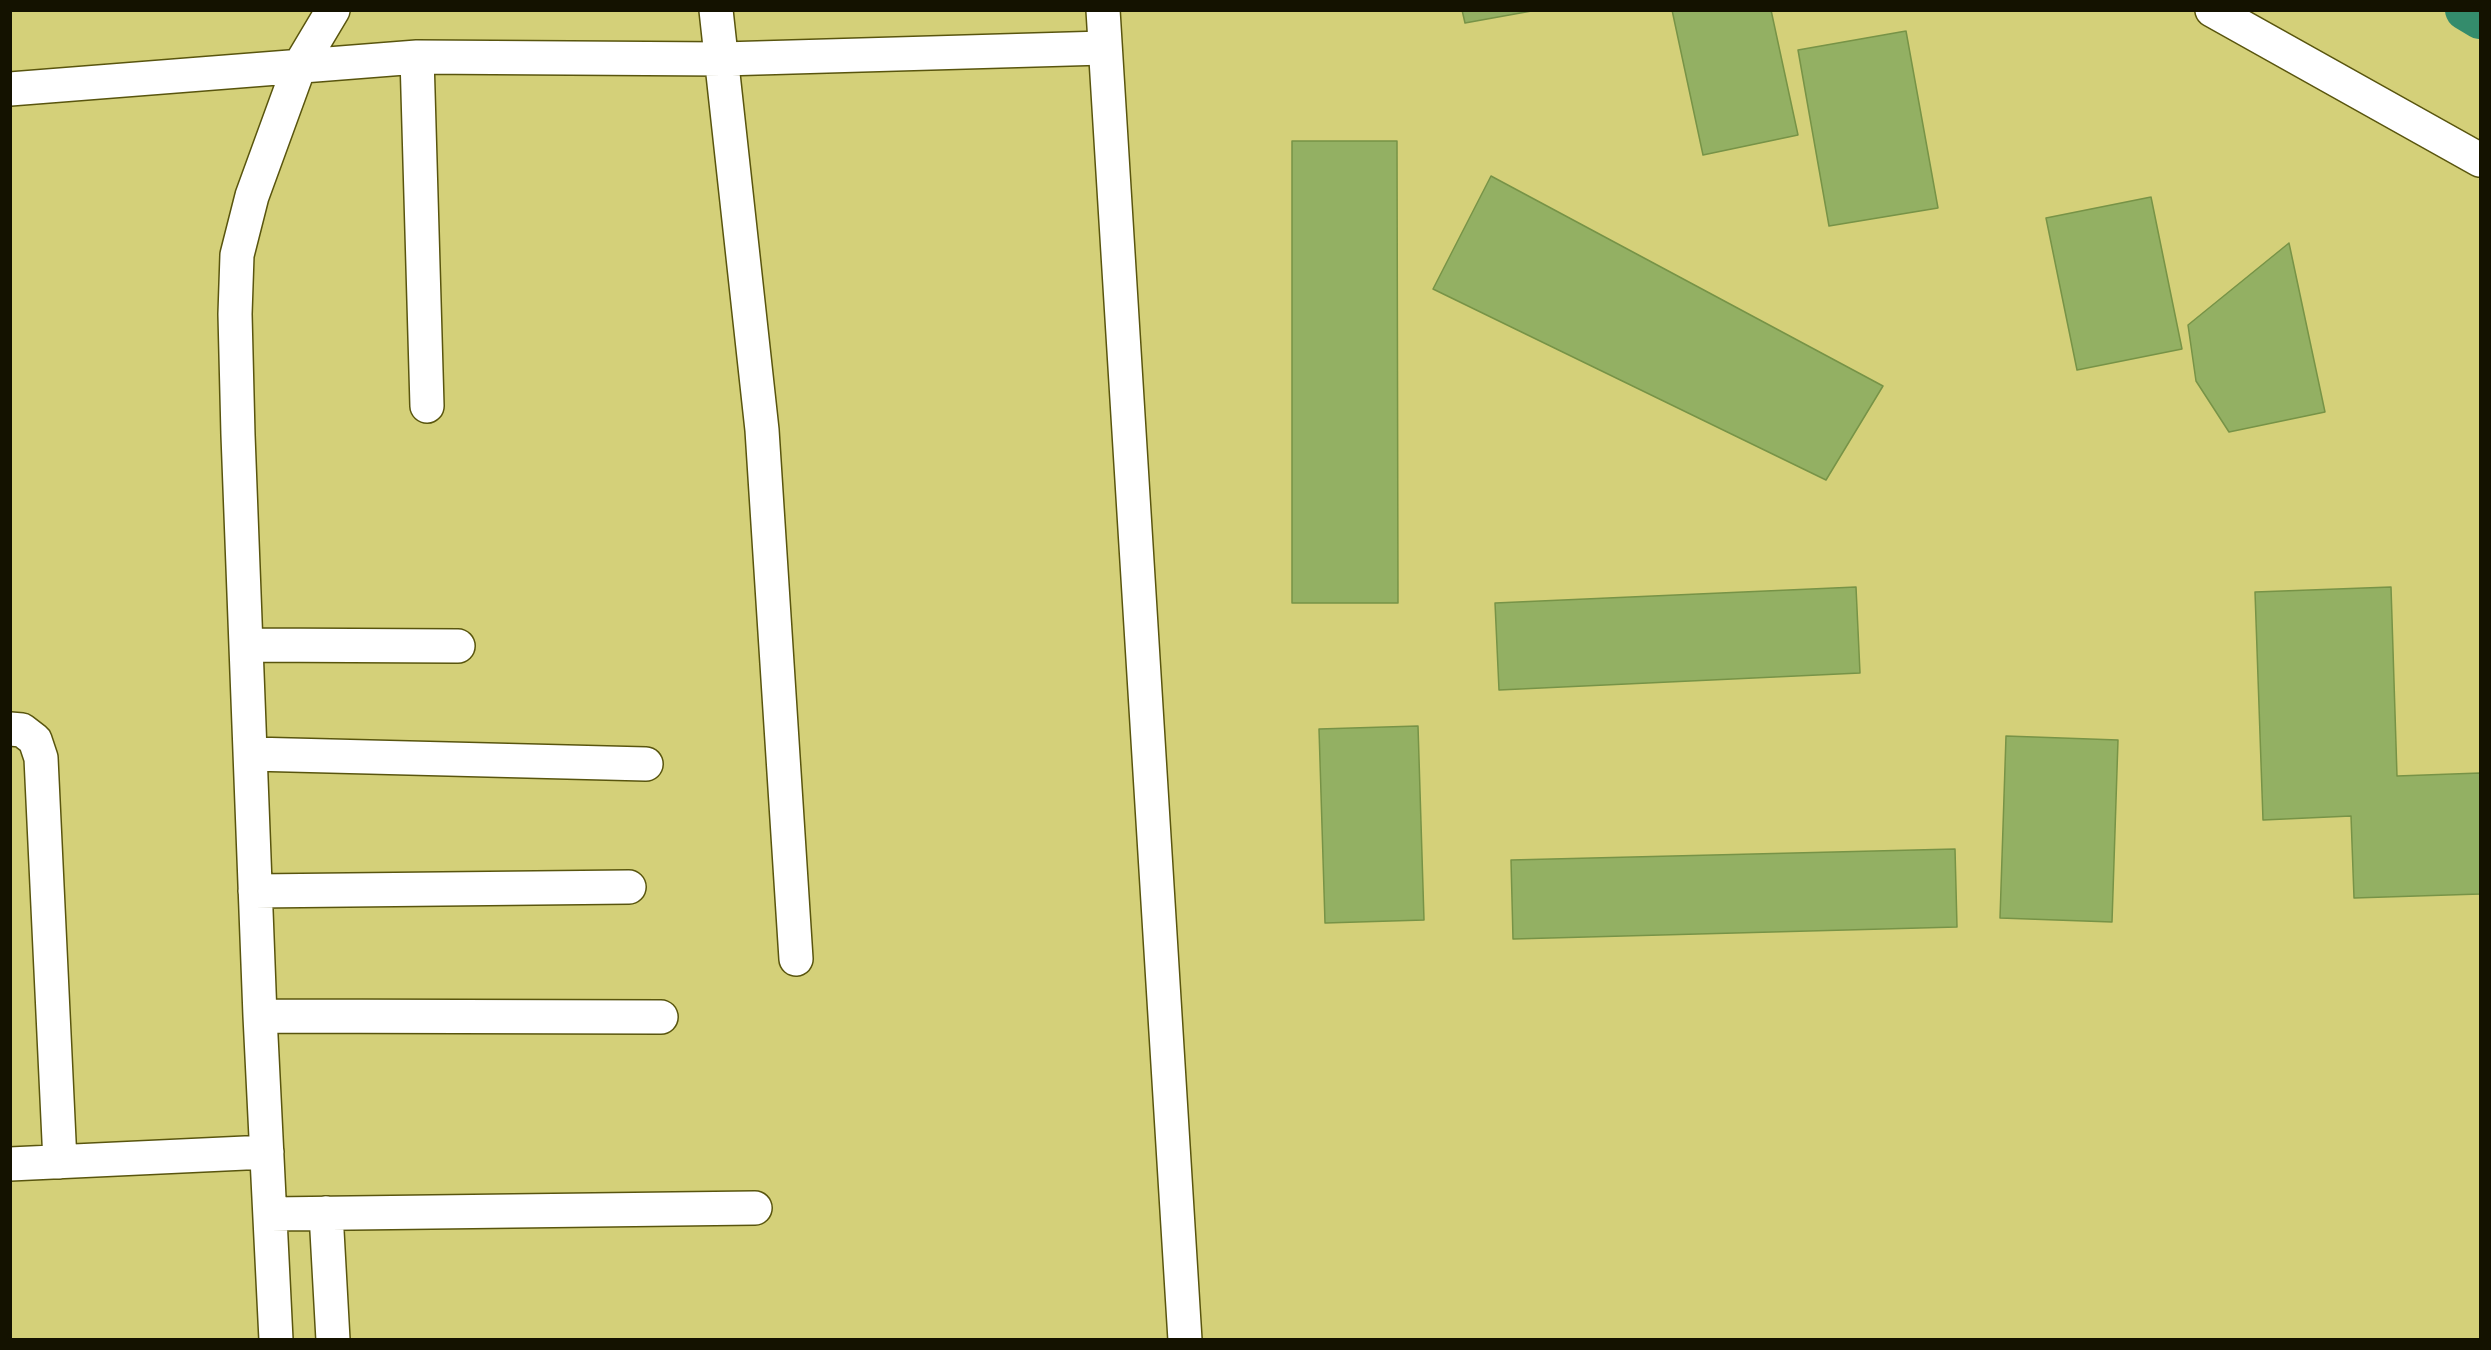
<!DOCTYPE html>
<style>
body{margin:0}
#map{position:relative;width:2491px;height:1350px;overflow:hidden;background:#d4d079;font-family:"Titillium Web",sans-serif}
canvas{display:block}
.frame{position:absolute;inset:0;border:12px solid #141200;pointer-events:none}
</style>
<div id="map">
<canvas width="2491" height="1350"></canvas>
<div class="frame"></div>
</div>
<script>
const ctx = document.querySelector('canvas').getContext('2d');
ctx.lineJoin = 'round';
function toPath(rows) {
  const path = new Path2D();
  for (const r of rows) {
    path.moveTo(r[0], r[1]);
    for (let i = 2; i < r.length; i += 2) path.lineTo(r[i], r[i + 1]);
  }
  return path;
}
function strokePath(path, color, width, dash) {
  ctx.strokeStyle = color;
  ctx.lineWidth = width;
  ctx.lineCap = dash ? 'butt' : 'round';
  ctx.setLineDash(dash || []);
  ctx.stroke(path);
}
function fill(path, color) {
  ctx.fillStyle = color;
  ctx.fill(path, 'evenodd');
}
strokePath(toPath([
 [2465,10,2480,19]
]), '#348c6c', 40);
const building = toPath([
 [1462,10,1537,10,1465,23,1462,10],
 [1672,10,1771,10,1798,135,1703,155,1672,10],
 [1906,31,1938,208,1829,226,1798,50,1906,31],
 [1292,141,1397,141,1398,603,1292,603,1292,141],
 [1491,176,1883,386,1826,480,1433,289,1491,176],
 [2151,197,2182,349,2077,370,2046,218,2151,197],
 [2289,243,2325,412,2229,432,2196,381,2188,325,2289,243],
 [1856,587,1860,673,1499,690,1495,603,1856,587],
 [2391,587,2397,776,2480,773,2480,894,2354,898,2351,816,2263,820,2255,592,2391,587],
 [1418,726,1424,920,1325,923,1319,729,1418,726],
 [2006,736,2118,740,2112,922,2000,918,2006,736],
 [1955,849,1957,927,1513,939,1511,860,1955,849]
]);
fill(building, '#93b063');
strokePath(building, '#779347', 1.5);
const minor = toPath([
 [716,10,762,430,796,959],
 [2212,10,2480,160],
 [417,57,427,406],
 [10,89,417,57,723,59,1104,48],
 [247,645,458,646],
 [10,729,22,730,35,740,41,758,60,1162],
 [251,754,646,764],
 [255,891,629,887],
 [260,1016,661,1017],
 [10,1164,267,1152],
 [326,1213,333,1340],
 [271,1214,755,1208],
 [276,1340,260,1016,238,435,235,314,237,255,252,196,299,67,333,10]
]);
const tertiary = toPath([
 [1103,10,1185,1340]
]);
strokePath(minor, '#59550e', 36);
strokePath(tertiary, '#59550e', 36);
strokePath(minor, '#fff', 33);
strokePath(tertiary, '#fff', 33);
</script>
